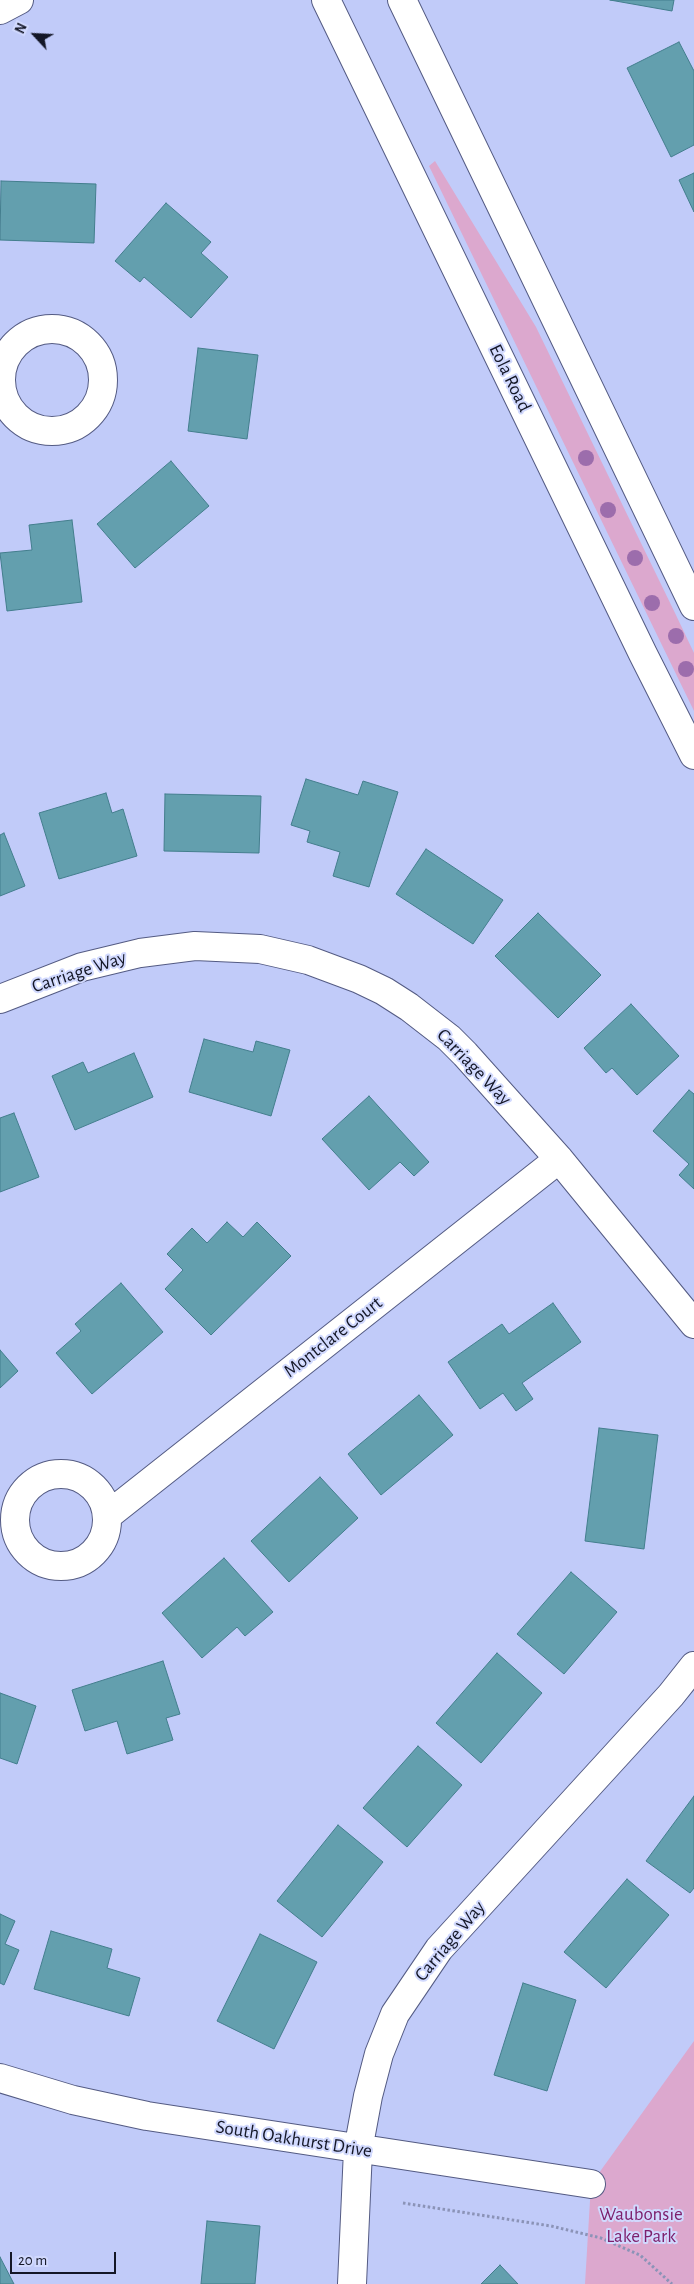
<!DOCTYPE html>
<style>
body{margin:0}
#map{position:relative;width:694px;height:2284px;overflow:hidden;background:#c1cbf9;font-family:"Alegreya Sans",sans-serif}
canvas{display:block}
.north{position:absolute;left:10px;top:10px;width:50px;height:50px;-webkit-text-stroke:4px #d1d9fe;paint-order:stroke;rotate:295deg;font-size:14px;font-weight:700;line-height:20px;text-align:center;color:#141727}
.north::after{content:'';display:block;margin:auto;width:18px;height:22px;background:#141727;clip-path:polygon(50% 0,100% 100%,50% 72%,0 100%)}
.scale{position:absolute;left:10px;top:2252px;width:106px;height:22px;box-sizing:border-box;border:2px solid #141727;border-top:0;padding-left:6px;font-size:15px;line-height:18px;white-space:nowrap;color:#141727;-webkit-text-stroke:4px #d1d9fe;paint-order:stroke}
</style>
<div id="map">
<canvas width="694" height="2284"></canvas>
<div class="north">N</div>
<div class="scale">20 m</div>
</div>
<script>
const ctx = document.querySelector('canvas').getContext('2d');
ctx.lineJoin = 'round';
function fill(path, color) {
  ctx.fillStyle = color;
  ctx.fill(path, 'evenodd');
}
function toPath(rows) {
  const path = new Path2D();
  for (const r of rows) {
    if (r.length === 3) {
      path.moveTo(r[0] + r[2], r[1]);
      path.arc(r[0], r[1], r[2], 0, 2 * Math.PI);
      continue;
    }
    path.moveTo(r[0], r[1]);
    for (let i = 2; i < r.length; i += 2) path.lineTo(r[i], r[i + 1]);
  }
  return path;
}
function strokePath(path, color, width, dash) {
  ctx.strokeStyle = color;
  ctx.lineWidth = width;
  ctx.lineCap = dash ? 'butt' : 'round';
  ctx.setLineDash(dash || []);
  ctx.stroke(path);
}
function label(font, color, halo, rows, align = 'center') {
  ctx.font = font + ' "Alegreya Sans",sans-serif';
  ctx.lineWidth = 4;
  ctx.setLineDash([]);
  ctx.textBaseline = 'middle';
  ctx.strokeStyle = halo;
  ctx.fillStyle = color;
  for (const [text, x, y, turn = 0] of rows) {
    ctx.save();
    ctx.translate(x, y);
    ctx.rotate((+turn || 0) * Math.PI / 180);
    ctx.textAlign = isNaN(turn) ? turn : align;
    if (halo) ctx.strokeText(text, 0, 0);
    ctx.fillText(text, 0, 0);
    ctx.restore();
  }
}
fill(toPath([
 [435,161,536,327,675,613,694,653,694,711,429,166],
 [694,2041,694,2284,585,2284,591,2184]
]), '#dca8ce');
const building = toPath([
 [610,0,674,0,672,11,610,0],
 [679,42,694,71,694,145,671,157,627,68,679,42],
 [694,173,694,212,679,180,694,173],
 [1,181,96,184,94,243,0,240,1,181],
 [166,203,211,242,201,253,228,277,191,318,144,277,140,282,115,261,166,203],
 [198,348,258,355,247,439,188,431,198,348],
 [171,461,209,506,135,568,97,524,171,461],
 [72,520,82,602,7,611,0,553,32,550,29,525,72,520],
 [306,779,358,795,363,781,398,792,369,887,333,876,340,852,307,842,310,831,291,825,306,779],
 [106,793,112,813,123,809,137,856,59,879,39,813,106,793],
 [165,794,261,796,259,853,164,851,165,794],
 [4,833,25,886,0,896,0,835,4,833],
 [426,849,503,900,473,944,396,894,426,849],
 [538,913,601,975,558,1018,495,956,538,913],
 [631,1004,679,1056,637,1095,612,1068,606,1073,584,1048,631,1004],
 [204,1039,253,1052,256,1041,290,1050,271,1116,189,1092,204,1039],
 [134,1053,153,1097,75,1130,52,1076,83,1062,88,1073,134,1053],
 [689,1090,694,1094,694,1189,679,1175,689,1164,653,1131,689,1090],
 [369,1096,429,1162,414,1176,400,1162,369,1190,322,1139,369,1096],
 [14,1113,39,1177,0,1192,0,1118,14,1113],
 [227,1222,243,1237,257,1222,291,1256,211,1335,165,1289,183,1270,167,1254,192,1228,207,1243,227,1222],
 [121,1283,163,1332,92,1394,56,1353,81,1331,75,1324,121,1283],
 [553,1303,581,1342,522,1383,533,1399,516,1411,503,1393,480,1409,448,1362,502,1324,509,1334,553,1303],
 [0,1350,18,1371,0,1388,0,1350],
 [419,1395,453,1435,381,1495,348,1454,419,1395],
 [599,1428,658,1435,644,1549,585,1541,599,1428],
 [320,1477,358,1518,289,1582,251,1541,320,1477],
 [224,1558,273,1612,245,1636,237,1627,202,1658,162,1613,224,1558],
 [571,1572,617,1612,564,1674,517,1634,571,1572],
 [497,1653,542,1693,481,1763,436,1723,497,1653],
 [163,1661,180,1714,166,1718,173,1740,127,1754,117,1721,85,1731,72,1690,163,1661],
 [0,1693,36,1706,17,1764,0,1758,0,1693],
 [418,1746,462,1785,407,1847,363,1808,418,1746],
 [694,1796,694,1888,690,1893,646,1861,694,1796],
 [338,1825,383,1862,322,1937,277,1901,338,1825],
 [627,1879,669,1915,606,1988,564,1952,627,1879],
 [0,1914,15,1921,5,1944,19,1950,4,1985,0,1983,0,1914],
 [51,1931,112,1949,107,1968,140,1978,129,2016,34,1989,51,1931],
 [260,1934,317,1962,274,2049,217,2021,260,1934],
 [523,1983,576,2000,547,2091,494,2075,523,1983],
 [207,2221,260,2226,255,2284,201,2284,207,2221],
 [0,2257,14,2284,0,2284,0,2257],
 [500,2265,518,2284,481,2284,500,2265]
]);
fill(building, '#639fae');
strokePath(building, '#437e8d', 1);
const street = toPath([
 [0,10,19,0],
 [52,380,51],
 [0,999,82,967,140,953,195,946,260,949,308,960,359,979,384,991,409,1007,449,1038,465,1054,559,1159,694,1324],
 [61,1520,46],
 [107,1516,559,1159],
 [0,2078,73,2100,147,2116,591,2184],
 [352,2284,358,2150,368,2096,379,2054,395,2014,439,1949,671,1695,694,1666]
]);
const secondary = toPath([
 [326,0,643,654,694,755],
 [402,0,694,606]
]);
strokePath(street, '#545b83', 30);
strokePath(secondary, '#545b83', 30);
strokePath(toPath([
 [403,2203,551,2226,601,2238,640,2255,672,2284]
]), '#8b93b7', 3, [2.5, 2.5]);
strokePath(street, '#fff', 28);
strokePath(secondary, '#fff', 28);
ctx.fillStyle = '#9c6dac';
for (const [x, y] of [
 [586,458],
 [608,510],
 [635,558],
 [652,603],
 [676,636],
 [686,669]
]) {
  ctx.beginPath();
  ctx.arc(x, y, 8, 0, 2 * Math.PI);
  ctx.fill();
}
label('19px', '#141727', '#d1d9fe', [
 ["Eola Road",510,378,64],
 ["Carriage Way",79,972,-18],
 ["Carriage Way",474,1067,46],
 ["Montclare Court",333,1337,-38],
 ["Carriage Way",450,1941,-50],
 ["South Oakhurst Drive",294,2139,9]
]);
label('19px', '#7d206d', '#d1d9fe', [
 ["Waubonsie",641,2214],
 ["Lake Park",641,2236]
]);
</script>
